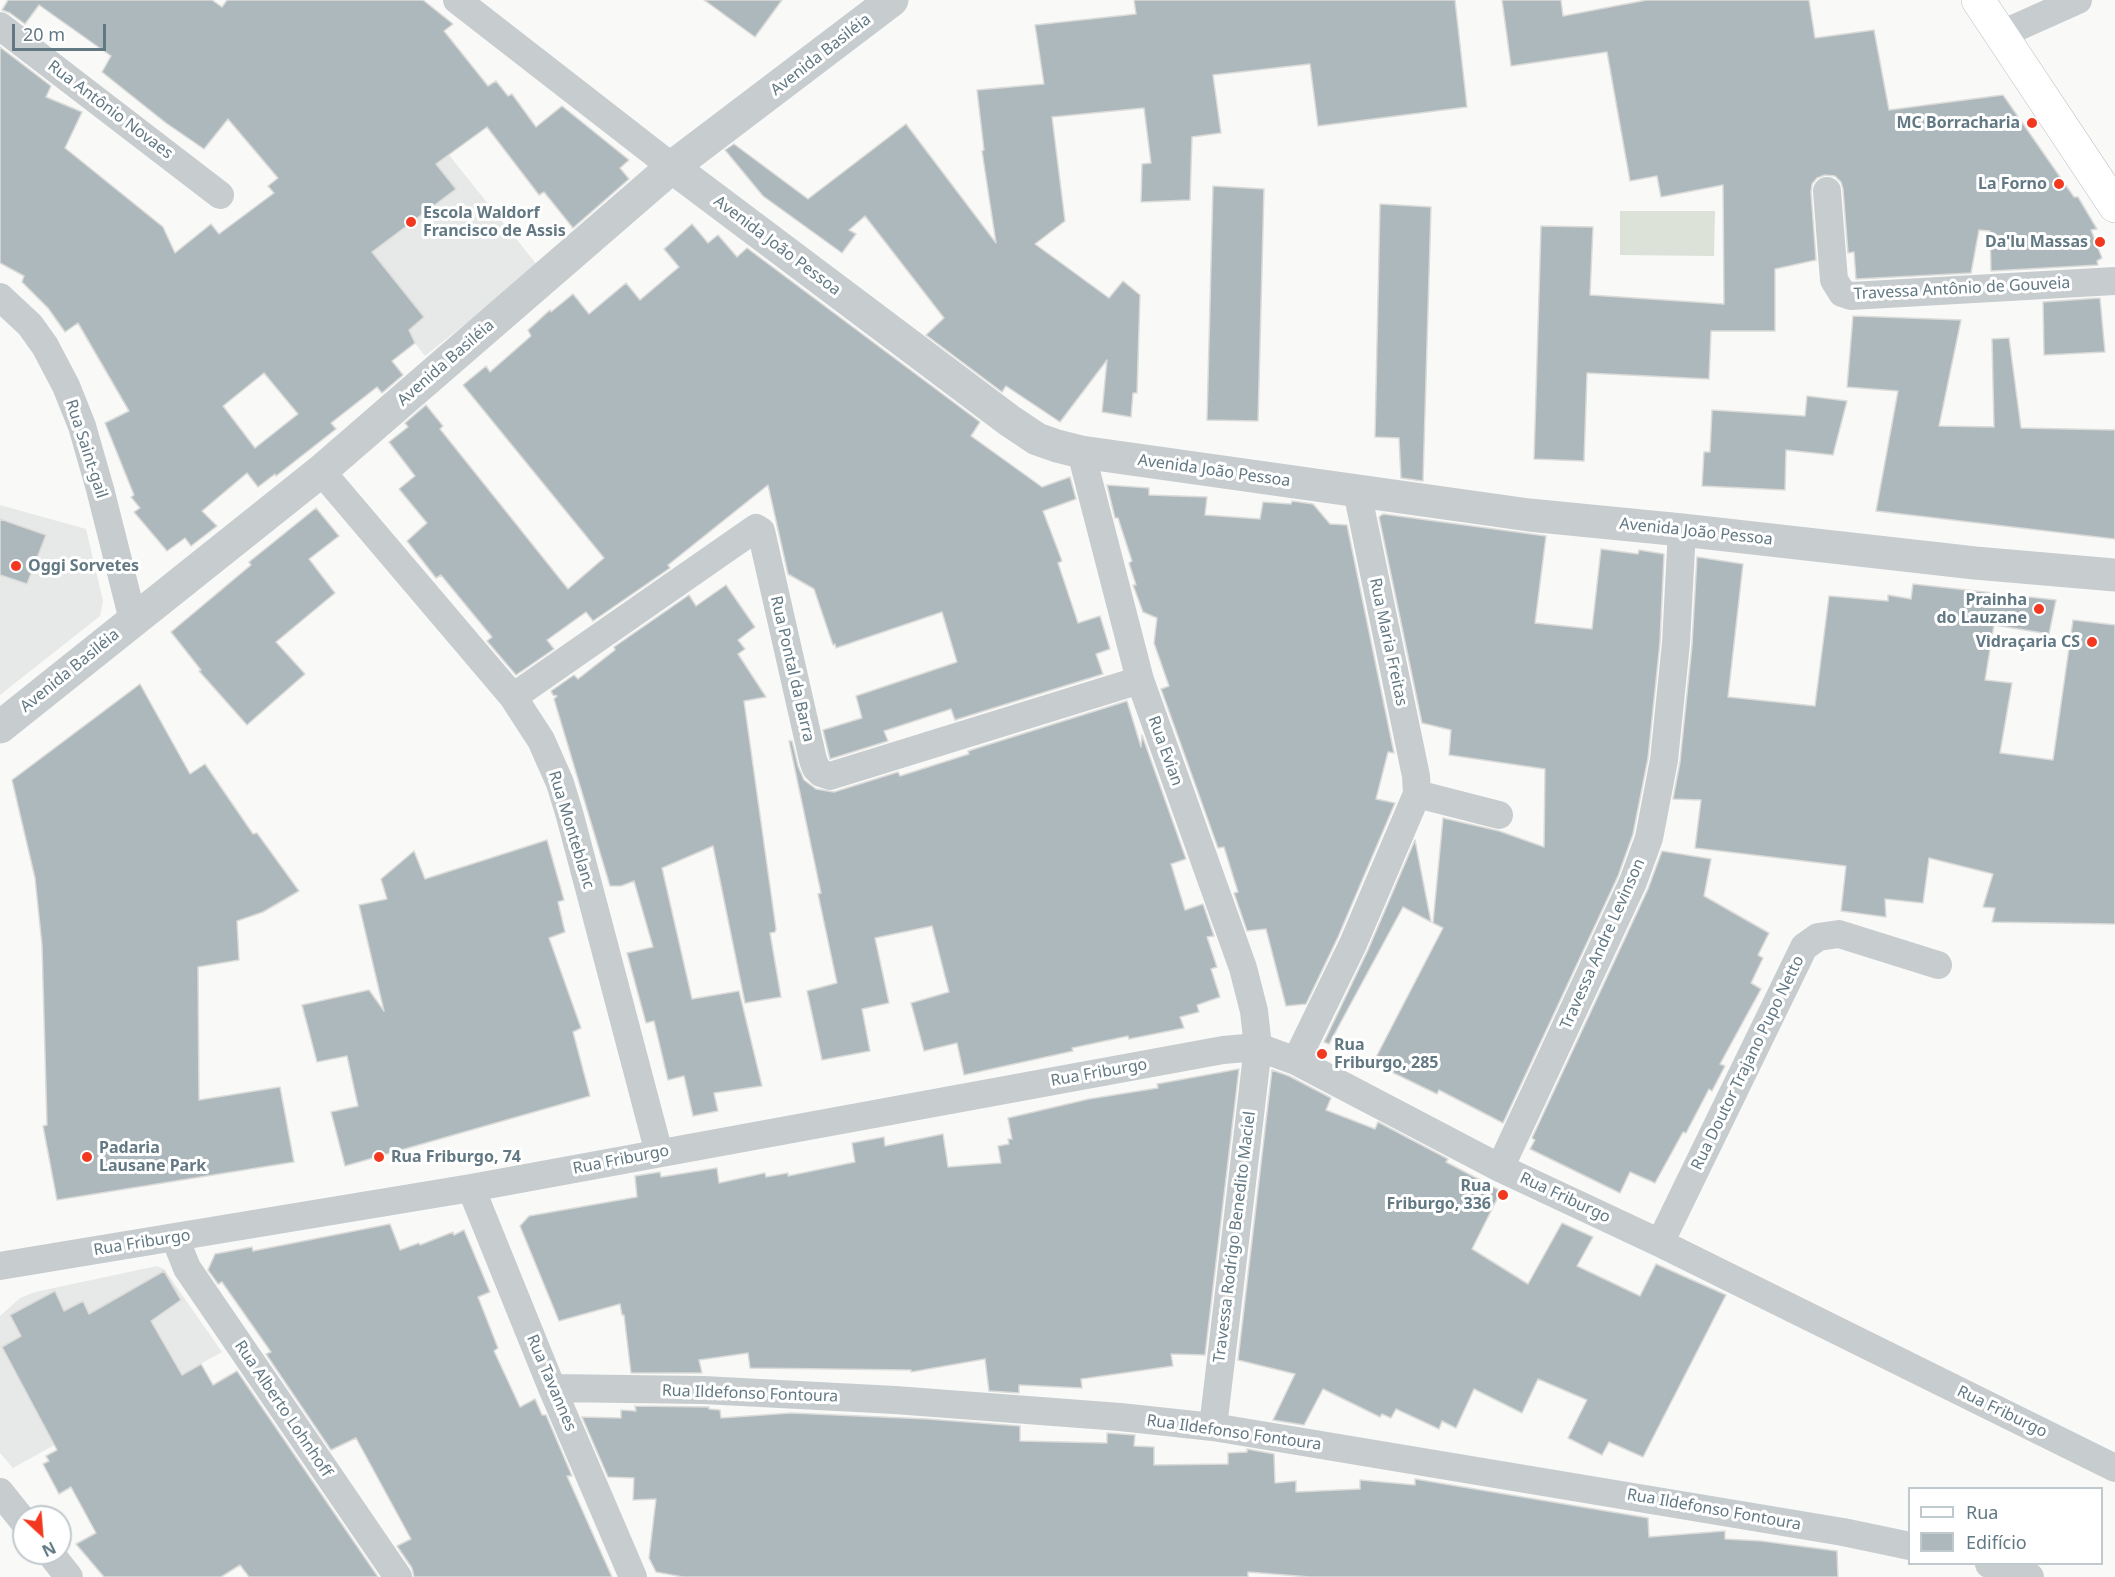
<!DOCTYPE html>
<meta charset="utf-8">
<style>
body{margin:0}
#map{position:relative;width:2115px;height:1577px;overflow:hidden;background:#f9f9f7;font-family:"Noto Sans",sans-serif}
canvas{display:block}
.legend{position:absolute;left:1908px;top:1487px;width:195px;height:78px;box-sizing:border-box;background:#fff;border:2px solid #c0c9ce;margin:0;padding:8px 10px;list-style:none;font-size:18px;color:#627984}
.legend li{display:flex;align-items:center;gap:12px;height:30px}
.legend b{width:30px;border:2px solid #c0c9ce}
.north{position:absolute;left:12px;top:1505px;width:60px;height:60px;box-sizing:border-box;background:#fff;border:2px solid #c0c9ce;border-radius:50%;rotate:154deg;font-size:16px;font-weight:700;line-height:24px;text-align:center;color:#627984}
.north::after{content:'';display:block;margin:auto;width:21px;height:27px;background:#f2381e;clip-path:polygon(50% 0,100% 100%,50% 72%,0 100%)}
.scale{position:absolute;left:12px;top:24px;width:94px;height:27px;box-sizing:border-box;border:3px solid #627984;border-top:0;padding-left:8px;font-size:18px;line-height:21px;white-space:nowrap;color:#627984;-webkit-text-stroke:4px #fff;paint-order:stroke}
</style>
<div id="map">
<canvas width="2115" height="1577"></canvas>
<ul class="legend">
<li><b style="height:8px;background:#fff"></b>Rua</li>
<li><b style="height:16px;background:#adb8bc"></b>Edifício</li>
</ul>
<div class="north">N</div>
<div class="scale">20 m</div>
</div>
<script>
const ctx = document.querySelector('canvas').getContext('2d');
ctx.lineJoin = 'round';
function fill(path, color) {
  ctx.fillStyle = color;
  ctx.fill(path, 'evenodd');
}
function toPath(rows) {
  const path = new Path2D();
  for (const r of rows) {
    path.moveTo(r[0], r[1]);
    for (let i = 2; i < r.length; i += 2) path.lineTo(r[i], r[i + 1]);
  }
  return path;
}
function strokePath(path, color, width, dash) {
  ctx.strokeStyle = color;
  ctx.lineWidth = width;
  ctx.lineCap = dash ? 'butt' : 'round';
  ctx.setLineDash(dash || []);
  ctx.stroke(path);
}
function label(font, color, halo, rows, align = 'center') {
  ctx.font = font + ' "Noto Sans",sans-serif';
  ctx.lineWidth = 6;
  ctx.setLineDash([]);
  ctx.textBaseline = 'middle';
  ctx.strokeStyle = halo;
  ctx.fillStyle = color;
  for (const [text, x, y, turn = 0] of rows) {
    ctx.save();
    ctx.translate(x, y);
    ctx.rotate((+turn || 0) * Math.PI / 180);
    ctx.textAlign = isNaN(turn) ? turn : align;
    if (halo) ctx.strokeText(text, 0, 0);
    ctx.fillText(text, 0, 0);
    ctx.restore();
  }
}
fill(toPath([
 [396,89,538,266,425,356,283,175],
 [0,505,86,529,103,601,100,616,0,695],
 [157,1266,164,1269,222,1352,13,1468,0,1453,0,1316,20,1298,35,1292]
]), '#e7e9e8');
fill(toPath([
 [1620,211,1715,211,1714,256,1620,255]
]), '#dce2d7');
const building = toPath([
 [8,0,212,0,222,7,227,0,423,0,453,24,444,31,488,86,496,81,508,96,512,94,536,127,562,106,629,160,620,168,629,179,573,228,544,192,539,195,487,127,436,164,456,189,372,252,424,317,409,330,415,343,392,361,403,375,382,393,377,387,331,423,336,429,276,476,275,474,258,487,247,473,202,511,217,526,191,546,185,538,167,551,134,512,140,508,131,497,134,495,105,423,129,411,78,323,65,332,48,308,22,282,24,276,0,263,0,47,51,86,46,97,82,112,65,148,163,227,175,253,211,224,219,234,274,193,268,186,278,178,228,119,204,149,166,123,102,72,111,56,39,5,25,24,10,13,2,10,8,0],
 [264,373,298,414,255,448,223,406,264,373],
 [704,0,782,0,755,37,704,0],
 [1134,0,1455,0,1467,107,1318,126,1310,64,1213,75,1221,133,1192,137,1190,200,1141,202,1142,164,1151,163,1144,108,1052,117,1065,221,1035,244,1109,298,1123,281,1140,295,1137,393,1133,393,1131,417,1102,412,1107,360,1060,422,1006,386,1002,392,926,335,944,318,865,216,849,230,856,234,842,253,763,196,725,150,734,144,808,199,906,124,996,243,982,151,984,150,977,90,1044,84,1035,25,1136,14,1134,0],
 [1502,0,1561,0,1563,16,1647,0,1809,0,1815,38,1874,30,1889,110,2003,95,2074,197,2078,197,2097,229,2091,230,2102,258,2097,261,2098,265,1991,271,1990,231,1979,230,1971,273,1856,279,1854,252,1848,253,1843,189,1841,182,1835,176,1825,175,1817,178,1812,184,1811,192,1816,260,1775,269,1775,331,1711,331,1709,379,1587,373,1584,461,1534,459,1541,226,1593,227,1590,295,1724,304,1723,185,1661,197,1657,176,1630,181,1607,52,1511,66,1502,0],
 [1213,186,1264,189,1258,421,1207,420,1213,186],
 [1380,204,1431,207,1423,481,1401,478,1399,438,1375,437,1380,204],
 [692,224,708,243,718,235,737,257,747,248,980,422,971,436,1042,487,1070,477,1076,499,1043,511,1062,561,1058,563,1078,623,1100,616,1110,649,1096,654,1103,674,955,720,951,709,884,731,888,741,830,759,823,730,862,718,856,696,957,662,942,612,836,648,835,644,833,645,814,589,788,574,768,485,668,565,670,568,593,621,586,612,547,640,554,649,516,675,487,641,492,637,441,575,436,578,407,541,427,523,399,489,415,476,389,442,408,427,405,423,426,405,443,426,440,429,568,589,604,558,463,385,486,366,490,372,531,336,528,330,550,310,551,312,573,294,589,314,626,283,640,300,679,267,664,249,692,224],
 [2100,298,2105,352,2044,355,2043,302,2100,298],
 [1853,316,1961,320,1939,426,1994,427,1992,339,2009,338,2021,428,2115,430,2115,539,1876,511,1898,391,1847,387,1853,316],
 [1807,396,1847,401,1833,455,1786,450,1785,490,1702,486,1704,452,1710,452,1712,410,1805,416,1807,396],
 [1107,485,1149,488,1149,495,1207,497,1205,515,1260,519,1263,502,1291,504,1292,501,1313,504,1330,524,1347,525,1394,753,1388,752,1376,799,1395,803,1338,937,1306,1004,1286,1006,1266,929,1247,931,1234,893,1238,892,1224,847,1218,848,1161,689,1169,686,1154,643,1157,618,1143,612,1133,585,1136,585,1129,563,1132,561,1118,518,1115,518,1107,485],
 [316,508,339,536,309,559,335,593,276,642,305,674,247,725,199,671,201,670,171,632,251,565,249,562,316,508],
 [1383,514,1546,536,1535,623,1592,629,1601,549,1638,554,1639,550,1664,554,1660,642,1648,758,1633,834,1618,876,1503,1123,1439,1090,1437,1094,1373,1063,1443,928,1433,923,1443,818,1499,831,1544,847,1545,769,1449,755,1451,730,1422,723,1379,517,1383,514],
 [0,519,46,535,27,584,0,575,0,519],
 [1697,557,1743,564,1728,697,1815,706,1829,596,1888,601,1888,595,1911,599,1913,584,2056,600,2049,634,1994,625,1985,680,2012,683,2000,753,2053,760,2073,620,2115,625,2115,924,1992,922,1995,908,1983,907,1993,874,1929,858,1923,903,1885,899,1886,917,1841,911,1846,866,1695,848,1701,800,1673,799,1680,762,1692,645,1697,557],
 [726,585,755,627,738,640,745,649,738,654,766,697,744,701,776,929,775,932,770,933,781,997,745,1003,713,846,662,868,692,999,739,991,762,1086,714,1093,718,1111,693,1116,684,1076,668,1080,654,1021,646,1023,627,953,653,947,634,881,621,886,610,886,554,699,557,696,553,695,551,691,574,675,578,679,615,650,614,647,689,595,696,606,726,585],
 [140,684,190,774,205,764,253,834,257,833,299,891,263,912,237,921,239,960,198,967,199,1100,280,1087,294,1162,57,1200,43,1126,47,1125,42,945,35,878,12,780,140,684],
 [1127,701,1141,747,1142,735,1186,859,1171,864,1185,910,1203,904,1214,936,1207,937,1217,967,1211,969,1220,997,1197,1005,1199,1012,1180,1017,1184,1028,1129,1039,1128,1036,1072,1048,1073,1051,964,1075,957,1043,924,1051,911,1003,949,992,932,926,875,938,889,1003,862,1009,870,1051,822,1060,807,991,837,983,818,894,821,893,789,741,792,741,798,766,804,780,816,789,834,792,898,772,900,776,969,754,968,751,1127,701],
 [547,840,564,900,558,902,565,932,549,938,581,1028,573,1032,590,1096,345,1166,331,1112,358,1106,347,1056,317,1062,302,1005,369,990,384,1011,359,905,387,899,381,879,414,851,425,879,547,840],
 [1415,840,1431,922,1403,907,1329,1044,1324,1042,1368,950,1415,840],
 [1662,851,1711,859,1704,896,1769,933,1758,955,1763,958,1751,983,1761,989,1720,1064,1725,1066,1712,1091,1709,1089,1686,1133,1683,1132,1655,1183,1630,1172,1620,1193,1530,1149,1535,1140,1532,1138,1648,889,1662,851],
 [1239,1069,1205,1355,1171,1354,1173,1366,1081,1379,1082,1388,1019,1385,1019,1393,989,1391,985,1359,911,1372,911,1370,750,1368,748,1353,699,1360,702,1373,631,1373,624,1315,622,1315,620,1304,559,1321,520,1226,529,1216,637,1197,635,1176,660,1172,661,1177,717,1168,719,1183,765,1173,766,1177,788,1173,788,1176,855,1162,852,1143,884,1137,885,1146,943,1134,948,1167,1001,1163,998,1146,1009,1144,1008,1139,1012,1139,1008,1118,1089,1099,1158,1088,1157,1084,1239,1069],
 [1272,1070,1289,1076,1331,1098,1326,1110,1375,1129,1378,1122,1448,1159,1446,1162,1501,1191,1472,1249,1528,1284,1562,1223,1593,1237,1577,1266,1640,1296,1656,1264,1726,1295,1643,1457,1609,1442,1602,1455,1568,1438,1587,1400,1538,1379,1522,1413,1474,1389,1456,1428,1442,1421,1439,1429,1396,1409,1391,1418,1382,1414,1380,1417,1323,1389,1304,1425,1273,1420,1295,1374,1238,1360,1272,1070],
 [390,1224,400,1250,419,1243,420,1245,453,1232,454,1235,464,1230,490,1292,478,1297,498,1348,494,1351,520,1407,535,1399,542,1415,546,1415,572,1476,567,1476,612,1577,414,1577,412,1568,397,1546,411,1539,356,1438,331,1450,266,1354,271,1352,222,1282,218,1284,208,1270,215,1254,252,1247,253,1251,390,1224],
 [164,1271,181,1300,151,1321,182,1375,201,1364,213,1385,237,1371,378,1577,249,1577,240,1565,221,1577,104,1577,76,1544,96,1533,71,1487,59,1494,43,1464,49,1461,46,1456,57,1450,2,1347,21,1336,10,1315,55,1291,64,1311,83,1301,89,1314,164,1271],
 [635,1406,709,1407,709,1409,720,1410,721,1418,791,1413,927,1419,1020,1426,1020,1441,1107,1443,1107,1433,1135,1435,1134,1446,1154,1447,1154,1465,1228,1464,1228,1453,1247,1452,1247,1449,1274,1454,1275,1483,1296,1481,1296,1492,1360,1489,1360,1480,1415,1485,1415,1479,1648,1518,1649,1537,1725,1531,1725,1539,1761,1541,1837,1551,1838,1577,1310,1577,1248,1572,1248,1577,683,1577,656,1572,649,1558,656,1499,633,1500,634,1478,608,1477,582,1417,621,1418,621,1410,636,1411,635,1406]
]);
fill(building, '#adb8bc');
strokePath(building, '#dbdbd9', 1.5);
const secondary = toPath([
 [1978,0,2115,206]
]);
strokePath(secondary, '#b6bec2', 34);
strokePath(toPath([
 [457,0,672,167],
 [0,26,220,195],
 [2002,34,2078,0],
 [1827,191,1834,280,1842,293,1851,296,2115,281],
 [0,297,30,325,45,346,66,386,82,426,100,489,133,620],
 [1081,452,1140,680,1243,968,1254,1011,1258,1047,1213,1427],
 [321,471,513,697,541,740,560,783,570,816,659,1153],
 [513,697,756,528,761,531,813,760,816,768,821,773,830,776,1140,680],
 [1417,794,1499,815],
 [1296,1061,1353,944,1417,794,1416,776,1357,491],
 [1500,1168,1633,882,1649,838,1664,760,1676,643,1682,530],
 [471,1188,552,1388,633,1577],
 [175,1238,187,1268,398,1577],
 [1660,1243,1804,947,1818,937,1839,934,1938,965],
 [0,1266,471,1188,1223,1050,1258,1047,1296,1061,1500,1168,1660,1243,2115,1468],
 [552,1388,703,1390,895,1400,1120,1417,1213,1427,1843,1532,1910,1546],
 [0,1492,24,1522],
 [50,1553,69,1577],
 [1989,1564,2030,1577]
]), '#c7cccf', 28);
strokePath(toPath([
 [672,167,1010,421,1037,439,1057,446,1081,452,1529,515,1682,530,1975,563,2115,575],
 [0,727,321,471,672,167,892,0]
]), '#c7cccf', 33);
strokePath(secondary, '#fff', 33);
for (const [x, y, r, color] of [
 [2032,123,6,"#f2381e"],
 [2059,184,6,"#f2381e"],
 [411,222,6,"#f2381e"],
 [2100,242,6,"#f2381e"],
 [16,566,6,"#f2381e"],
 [2039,609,6,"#f2381e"],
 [2092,642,6,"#f2381e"],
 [1322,1054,6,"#f2381e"],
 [87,1157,6,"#f2381e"],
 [379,1157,6,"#f2381e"],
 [1503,1195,6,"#f2381e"]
]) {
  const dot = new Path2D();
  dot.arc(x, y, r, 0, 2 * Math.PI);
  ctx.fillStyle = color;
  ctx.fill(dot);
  strokePath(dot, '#fff', 2);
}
label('16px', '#627984', '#fff', [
 ["Avenida Basiléia",821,55,-38],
 ["Rua Antônio Novaes",110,110,37],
 ["Avenida João Pessoa",777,246,37],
 ["Travessa Antônio de Gouveia",1962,289,-3],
 ["Avenida Basiléia",446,363,-41],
 ["Rua Saint-gail",86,449,72],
 ["Avenida João Pessoa",1214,471,8],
 ["Avenida João Pessoa",1696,532,6],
 ["Rua Maria Freitas",1388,642,78],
 ["Rua Pontal da Barra",792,669,77],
 ["Avenida Basiléia",70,671,-39],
 ["Rua Evian",1165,751,70],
 ["Rua Monteblanc",571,830,73],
 ["Travessa Andre Levinson",1603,944,-66],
 ["Rua Doutor Trajano Pupo Netto",1748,1063,-64],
 ["Rua Friburgo",1099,1073,-10],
 ["Rua Friburgo",621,1160,-11],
 ["Rua Friburgo",1565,1198,25],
 ["Travessa Rodrigo Benedito Maciel",1235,1237,-83],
 ["Rua Friburgo",142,1243,-9],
 ["Rua Tavannes",551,1383,67],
 ["Rua Ildefonso Fontoura",750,1394,2],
 ["Rua Alberto Lohnhoff",283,1409,56],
 ["Rua Friburgo",2002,1412,26],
 ["Rua Ildefonso Fontoura",1234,1433,8],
 ["Rua Ildefonso Fontoura",1714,1510,10]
]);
label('bold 16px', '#627984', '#fff', [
 ["MC Borracharia",2020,123],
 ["La Forno",2047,184],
 ["Escola Waldorf",423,213,"left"],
 ["Francisco de Assis",423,231,"left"],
 ["Da'lu Massas",2088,242],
 ["Oggi Sorvetes",28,566,"left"],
 ["Prainha",2027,600],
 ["do Lauzane",2027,618],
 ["Vidraçaria CS",2080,642],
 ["Rua",1334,1045,"left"],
 ["Friburgo, 285",1334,1063,"left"],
 ["Padaria",99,1148,"left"],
 ["Lausane Park",99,1166,"left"],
 ["Rua Friburgo, 74",391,1157,"left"],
 ["Rua",1491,1186],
 ["Friburgo, 336",1491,1204]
], 'right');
</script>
